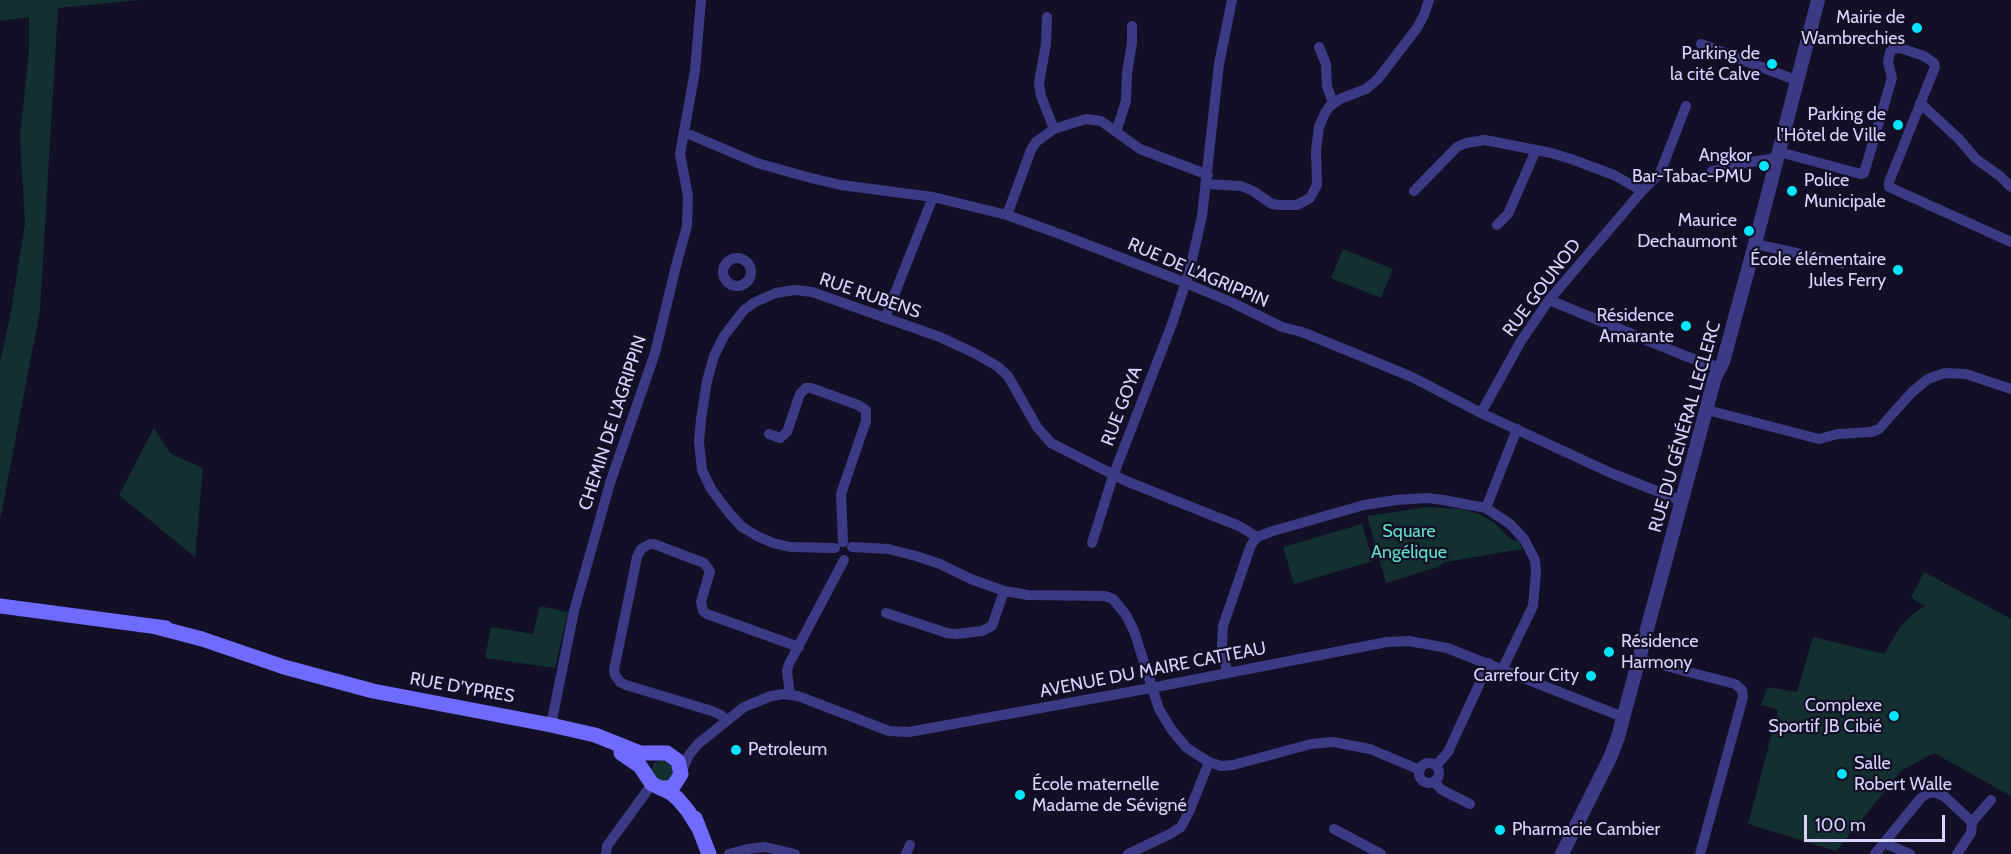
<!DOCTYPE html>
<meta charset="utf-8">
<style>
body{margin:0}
#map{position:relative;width:2011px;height:854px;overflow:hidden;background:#130f26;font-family:Cabin,sans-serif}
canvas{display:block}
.scale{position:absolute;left:1804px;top:815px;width:141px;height:27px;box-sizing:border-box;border:3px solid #d9d4ff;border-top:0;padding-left:8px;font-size:18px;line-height:21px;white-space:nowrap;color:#d9d4ff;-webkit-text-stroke:4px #130f26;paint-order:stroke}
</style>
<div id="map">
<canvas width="2011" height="854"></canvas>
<div class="scale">100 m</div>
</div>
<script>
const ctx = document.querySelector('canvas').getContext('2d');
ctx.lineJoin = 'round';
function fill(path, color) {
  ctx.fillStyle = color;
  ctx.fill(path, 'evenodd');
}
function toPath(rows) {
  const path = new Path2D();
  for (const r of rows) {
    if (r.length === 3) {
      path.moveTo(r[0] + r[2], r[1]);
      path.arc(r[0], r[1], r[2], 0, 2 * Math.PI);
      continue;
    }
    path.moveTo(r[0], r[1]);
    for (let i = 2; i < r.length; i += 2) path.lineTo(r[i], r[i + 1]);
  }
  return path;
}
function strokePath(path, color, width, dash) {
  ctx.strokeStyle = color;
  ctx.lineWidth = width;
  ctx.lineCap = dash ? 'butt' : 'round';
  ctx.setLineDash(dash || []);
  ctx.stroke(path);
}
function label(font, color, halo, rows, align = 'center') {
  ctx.font = font + ' Cabin,sans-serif';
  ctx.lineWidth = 4.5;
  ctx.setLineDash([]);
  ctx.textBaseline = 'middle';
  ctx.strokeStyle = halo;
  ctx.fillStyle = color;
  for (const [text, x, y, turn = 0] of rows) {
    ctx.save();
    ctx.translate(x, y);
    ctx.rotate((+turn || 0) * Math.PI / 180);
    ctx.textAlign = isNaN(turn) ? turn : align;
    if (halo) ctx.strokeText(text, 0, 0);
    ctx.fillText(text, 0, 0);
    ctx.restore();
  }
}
fill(toPath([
 [0,0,139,0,58,8,40,310,0,520,0,362,10,317,25,224,20,135,29,51,29,17,0,21],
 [1343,249,1393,269,1381,298,1331,278],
 [154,428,171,454,203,468,195,557,119,495],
 [1426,507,1461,509,1479,514,1493,522,1512,540,1519,541,1522,549,1445,562,1438,567,1386,583,1367,516],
 [1362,524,1373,561,1294,584,1283,547],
 [1924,572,2011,619,2011,796,1934,753,1902,770,1836,851,1748,824,1778,710,1761,705,1768,687,1797,692,1813,637,1884,654,1900,627,1913,614,1925,606,1911,598],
 [540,606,568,612,555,668,485,658,491,627,533,634],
 [662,759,672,763,675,771,667,782,653,779,651,770,654,763]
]), '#12302f');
strokePath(toPath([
 [1047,17,1046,44,1039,83,1041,96,1054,129],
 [1701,44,1798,81],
 [1319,47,1326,64,1327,86,1333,103],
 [1920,103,1959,139,1976,159,2000,176,2011,187],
 [684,132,757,163,811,178,841,185,933,197,1007,215,1065,236,1176,279,1231,302,1282,327,1302,332,1412,377,1481,413,1611,473,1682,501],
 [1116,132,1126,101,1127,73,1132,43,1132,26],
 [1779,152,1861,174,1864,173,1892,78,1888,62,1890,52,1893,49,1900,48,1924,56,1934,63,1935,67,1889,182,1889,187,2011,242],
 [1712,171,1744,163,1777,158],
 [1207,184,1241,186,1253,191,1272,204,1279,205,1297,205,1310,198,1317,185,1316,150,1319,127,1325,113,1329,107,1340,99,1366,89,1378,79,1417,28,1424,15,1429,0],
 [1414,191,1457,147,1466,143,1485,140,1551,153,1571,159,1614,175,1642,191],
 [1007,215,1031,150,1036,142,1054,129,1086,119,1101,121,1140,149,1208,175],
 [1497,225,1508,214,1536,150],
 [1755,244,1842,263],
 [737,272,14],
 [1549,300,1688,357,1720,368],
 [885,318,933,197],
 [1707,410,1819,439,1838,434,1871,432,1879,429,1912,392,1928,379,1936,376,1945,373,1966,374,2011,389],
 [1481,413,1521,341,1549,300,1642,191,1660,173,1686,106],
 [769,434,780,438,787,432,800,394,806,388,811,388,858,405,866,410,866,421,841,494,843,542],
 [1486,508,1510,524,1524,539,1535,560,1536,572,1533,606,1503,668],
 [1092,543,1113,476,1172,324,1190,269,1202,216,1219,64,1232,0],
 [852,547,888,549,916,556,940,564,971,579,1004,591,1028,595,1105,596,1113,599,1126,615,1134,631,1159,709,1171,729,1187,748,1209,762,1221,766,1233,765,1311,744,1333,742,1370,749,1420,770],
 [835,548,790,547,773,543,757,536,742,527,730,514,711,489,702,470,699,442,701,419,707,381,714,356,724,336,744,310,755,302,776,293,795,290,812,292,940,337,974,353,997,366,1008,376,1037,427,1051,443,1126,481,1239,526,1257,537,1273,531,1364,505,1396,500,1427,498,1443,500,1486,508,1517,429],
 [886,613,947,633,956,634,982,631,992,626,1004,591],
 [1639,659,1735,684,1742,690,1743,697,1700,854],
 [1227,672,1222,645,1223,626,1251,545,1257,537],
 [790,695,787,671,789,664,844,560],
 [727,721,721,715,712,711,626,685,620,682,615,675,614,670,633,577,637,557,641,549,650,544,654,544,704,563,710,571,701,602,703,611,707,614,799,647],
 [551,725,574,611,610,483,655,353,677,262,687,226,688,196,680,154,695,71,701,0],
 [1429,773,10],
 [1436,766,1448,752,1489,663],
 [681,772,689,755,698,744,744,707,771,696,784,694,798,696,889,731,909,732,1151,688,1387,642,1409,641,1447,648,1623,717],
 [1434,782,1442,790,1470,804],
 [1972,822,1991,800],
 [1334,829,1381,854],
 [1884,843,1910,854],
 [606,854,607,846,652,784],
 [729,854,747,849,765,847,795,854],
 [906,854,910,845],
 [1128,854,1170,834,1181,827,1189,812,1209,762],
 [1875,854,1920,799,1926,794,1934,792,1944,796,1972,822,1971,833,1957,854]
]), '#3d3a85', 10);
strokePath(toPath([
 [1562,854,1610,758,1618,737,1715,377,1723,362,1755,244,1818,0]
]), '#3d3a85', 14);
strokePath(toPath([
 [0,606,166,628],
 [156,627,202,639,284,667,373,691,551,725,595,735,640,753,667,753,678,761,681,774,674,785,669,788,660,788],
 [621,753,640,766,652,784,671,793,678,799,688,811,698,827],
 [695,818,709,854]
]), '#6f6bff', 15);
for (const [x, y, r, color] of [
 [1917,28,6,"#00e5ff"],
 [1772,64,6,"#00e5ff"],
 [1898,125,6,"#00e5ff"],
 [1764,166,6,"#00e5ff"],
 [1792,191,6,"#00e5ff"],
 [1749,231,6,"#00e5ff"],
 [1898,270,6,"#00e5ff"],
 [1686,326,6,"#00e5ff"],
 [1609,652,6,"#00e5ff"],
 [1591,676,6,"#00e5ff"],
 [1894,716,6,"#00e5ff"],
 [736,750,6,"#00e5ff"],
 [1842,774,6,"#00e5ff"],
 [1020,795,6,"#00e5ff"],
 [1500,830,6,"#00e5ff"]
]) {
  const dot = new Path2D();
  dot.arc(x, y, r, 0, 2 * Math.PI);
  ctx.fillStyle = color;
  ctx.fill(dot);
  strokePath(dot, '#130f26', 2);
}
label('18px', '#d9d4ff', '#130f26', [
 ["Mairie de",1905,18],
 ["Wambrechies",1905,39],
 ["Parking de",1760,54],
 ["la cité Calve",1760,75],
 ["Parking de",1886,115],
 ["l'Hôtel de Ville",1886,136],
 ["Angkor",1752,156],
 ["Bar-Tabac-PMU",1752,177],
 ["Police",1804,181,"left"],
 ["Municipale",1804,202,"left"],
 ["Maurice",1737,221],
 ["Dechaumont",1737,242],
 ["École élémentaire",1886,260],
 ["Jules Ferry",1886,281],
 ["Résidence",1674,316],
 ["Amarante",1674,337],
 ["Résidence",1621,642,"left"],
 ["Harmony",1621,663,"left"],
 ["Carrefour City",1579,676],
 ["Complexe",1882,706],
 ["Sportif JB Cibié",1882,727],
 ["Petroleum",748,750,"left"],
 ["Salle",1854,764,"left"],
 ["Robert Walle",1854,785,"left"],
 ["École maternelle",1032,785,"left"],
 ["Madame de Sévigné",1032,806,"left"],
 ["Pharmacie Cambier",1512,830,"left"]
], 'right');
label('18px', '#d9d4ff', '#130f26', [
 ["RUE DE L'AGRIPPIN",1198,273,23],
 ["RUE GOUNOD",1542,288,-53],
 ["RUE RUBENS",870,296,19],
 ["RUE GOYA",1122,406,-69],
 ["CHEMIN DE L'AGRIPPIN",613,423,-72],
 ["RUE DU GÉNÉRAL LECLERC",1685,427,-74],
 ["AVENUE DU MAIRE CATTEAU",1153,670,-11],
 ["RUE D'YPRES",462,688,10]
]);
label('18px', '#5fe0c0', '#130f26', [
 ["Square",1409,532],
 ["Angélique",1409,553]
]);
</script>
